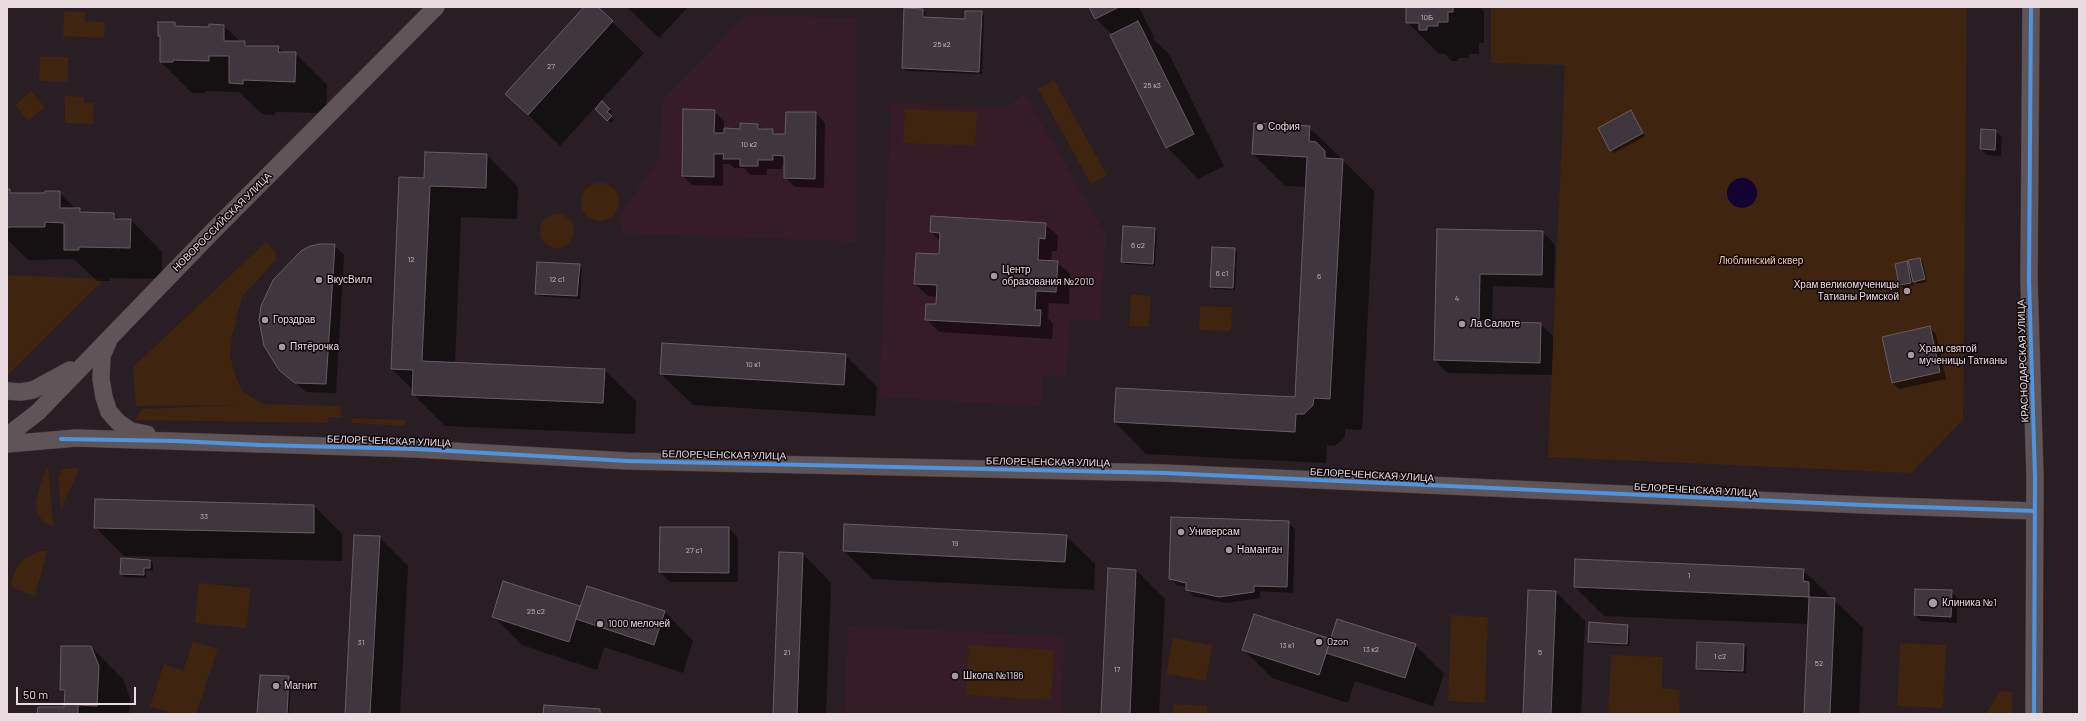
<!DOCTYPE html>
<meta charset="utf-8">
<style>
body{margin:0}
#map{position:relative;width:2086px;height:721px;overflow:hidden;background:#291e23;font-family:Barlow,sans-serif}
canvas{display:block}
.frame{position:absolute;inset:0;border:8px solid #ebdce2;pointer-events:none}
.scale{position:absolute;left:16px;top:687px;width:120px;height:18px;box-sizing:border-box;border:2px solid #ebdce2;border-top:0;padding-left:5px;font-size:12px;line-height:14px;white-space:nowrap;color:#ebdce2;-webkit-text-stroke:3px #10070b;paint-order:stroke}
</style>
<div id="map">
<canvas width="2086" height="721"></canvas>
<div class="frame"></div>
<div class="scale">50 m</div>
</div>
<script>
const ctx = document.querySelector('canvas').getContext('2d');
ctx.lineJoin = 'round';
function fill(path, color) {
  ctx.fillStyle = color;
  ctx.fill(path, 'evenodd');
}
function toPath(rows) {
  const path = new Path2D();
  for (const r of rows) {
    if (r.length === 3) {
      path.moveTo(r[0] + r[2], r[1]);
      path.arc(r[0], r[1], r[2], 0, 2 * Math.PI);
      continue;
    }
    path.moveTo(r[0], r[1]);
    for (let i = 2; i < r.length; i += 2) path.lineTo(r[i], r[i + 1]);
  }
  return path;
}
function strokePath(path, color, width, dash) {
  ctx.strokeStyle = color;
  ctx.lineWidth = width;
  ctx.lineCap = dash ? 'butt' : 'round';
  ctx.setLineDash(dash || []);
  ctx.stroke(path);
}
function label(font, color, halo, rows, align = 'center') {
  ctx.font = font + ' Barlow,sans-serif';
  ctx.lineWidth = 3;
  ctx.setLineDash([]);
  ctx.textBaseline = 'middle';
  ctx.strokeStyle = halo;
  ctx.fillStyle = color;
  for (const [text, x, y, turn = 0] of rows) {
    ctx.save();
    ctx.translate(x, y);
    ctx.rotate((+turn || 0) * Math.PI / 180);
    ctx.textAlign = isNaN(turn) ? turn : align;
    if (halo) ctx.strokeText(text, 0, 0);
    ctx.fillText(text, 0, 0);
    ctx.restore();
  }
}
fill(toPath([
 [746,15,856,18,856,242,621,233,620,215,659,159,663,99],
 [1024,93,1106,234,1100,321,1070,319,1066,376,1043,375,1041,406,879,397,891,103,1006,108],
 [848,626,1065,637,1061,714,845,714]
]), '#361c27');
fill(toPath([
 [1491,7,1967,7,1963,420,1911,473,1548,457,1565,65,1491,63],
 [64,11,85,12,85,21,105,22,104,38,63,36],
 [40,57,68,57,68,82,39,81],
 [1054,80,1107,175,1091,184,1038,89],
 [31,91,45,107,28,121,15,105],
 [65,96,84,97,84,103,94,103,93,124,65,123],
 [905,109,977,112,975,146,903,143],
 [600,202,19],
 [557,231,17],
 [266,242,275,252,276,260,242,297,232,336,230,356,235,375,243,392,263,404,340,406,342,418,329,417,328,423,135,420,142,409,235,405,136,406,133,367],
 [7,275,104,279,8,375,7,375],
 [1131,294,1151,296,1149,327,1129,326],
 [1200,306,1232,307,1231,331,1199,330],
 [351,418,405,420,405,426,352,423],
 [48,467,53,526,43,522,38,514,36,503,42,478],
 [80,468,61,509,58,476,62,469],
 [39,551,47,551,35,596,16,589,12,586,12,581,16,568,24,559],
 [199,583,250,588,247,628,195,623],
 [1451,615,1488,617,1485,703,1448,701],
 [1173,638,1212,645,1206,681,1166,674],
 [193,641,218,649,196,714,174,714,150,706,164,664,183,671],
 [1900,643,1946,645,1943,708,1897,706],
 [969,645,1054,650,1051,700,966,695],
 [1611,655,1663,657,1662,688,1680,690,1679,714,1608,714],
 [2000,691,2012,692,2012,714,1986,714],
 [1174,704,1207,706,1207,714,1173,714]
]), '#3f240f');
fill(toPath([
 [1742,193,15]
]), '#120332');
fill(toPath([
 [585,7,597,7,644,53,560,146,507,94],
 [627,7,688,7,659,38],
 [1090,7,1139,7,1154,37,1152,38,1169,54,1224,166,1198,179,1167,147,1113,35,1096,19],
 [1410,7,1480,7,1484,11,1484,43,1479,43,1479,54,1469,54,1469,58,1458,58,1458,61,1452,61,1445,54,1439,54,1407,22],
 [923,10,926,13,925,18,966,20,981,12,984,15,982,74,906,71,903,68],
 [174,23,178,27,210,28,224,26,241,42,244,42,249,47,278,47,284,53,295,53,327,85,326,113,275,112,275,115,262,114,239,92,205,91,205,93,192,93,161,62,161,38,159,35],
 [602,103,612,112,609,115,614,120,611,123,596,109],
 [714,111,724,121,724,129,741,130,758,125,764,130,772,130,777,135,786,135,816,113,825,123,824,188,795,187,785,178,785,165,782,165,782,169,767,169,767,175,750,175,744,168,734,168,730,164,723,164,723,186,692,185,683,176],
 [1630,112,1645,136,1614,153,1611,150],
 [1309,127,1374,191,1362,430,1345,429,1345,437,1335,446,1327,445,1326,463,1146,454,1115,422,1296,398,1306,187,1285,186,1253,154],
 [1995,131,2002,137,2001,156,1987,155,1981,149],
 [487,155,518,187,517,219,461,217,455,364,605,370,636,401,635,434,445,426,413,394,413,390,392,369,425,179],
 [7,190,14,194,46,195,59,192,76,209,80,209,84,213,113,214,119,220,131,220,162,252,162,279,110,278,110,281,97,281,74,259,28,260,7,239],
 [1045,224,1058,236,1057,251,1052,251,1051,261,1057,262,1070,274,1069,304,1049,303,1048,318,1053,324,1052,339,939,332,926,319,936,305,937,297,928,296,915,284,939,255,940,241,931,232],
 [1155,229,1157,232,1155,266,1125,264,1122,261],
 [1438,230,1543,232,1555,245,1554,288,1493,286,1492,322,1540,324,1553,336,1552,375,1447,373,1435,360],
 [334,245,344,255,336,393,306,392,280,369],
 [1234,249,1237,252,1235,290,1214,289,1211,286],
 [1920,259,1923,262,1927,282,1917,284,1912,280,1914,285,1903,288,1900,285,1906,262,1911,267],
 [579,265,582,268,580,299,539,296,536,293],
 [1929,327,1936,334,1946,379,1899,389,1893,383],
 [845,355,877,387,875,416,693,405,661,374],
 [314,506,342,534,342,561,124,556,95,527],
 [1288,522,1295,529,1293,593,1260,591,1260,598,1226,603,1193,596,1187,587,1177,585,1170,578],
 [729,528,738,538,738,582,670,582,660,572],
 [1066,536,1095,564,1094,590,873,579,844,551],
 [379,537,408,566,400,714,346,714],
 [803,554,831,583,826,714,774,714],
 [122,559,150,561,153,563,153,571,146,570,146,578,124,577,121,574],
 [1109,569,1136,570,1165,599,1159,714,1102,714],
 [1803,570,1863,628,1859,714,1805,714,1809,624,1604,616,1575,587],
 [504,582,581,607,588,587,665,612,693,641,683,673,604,647,597,670,522,645,493,616],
 [1916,590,1951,591,1957,598,1957,623,1921,621,1915,615],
 [1556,592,1585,621,1581,714,1524,714],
 [1627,626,1630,629,1629,646,1592,644,1589,641],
 [1331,641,1415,645,1444,674,1433,706,1355,681,1348,703,1272,678,1244,650],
 [1698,643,1744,645,1747,648,1746,673,1700,671,1697,668],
 [91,647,123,679,130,698,129,714,38,714,65,709,66,694,61,689],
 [288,677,291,680,289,714,258,714]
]), '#0007');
const building = toPath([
 [584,7,598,7,613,21,528,115,505,94,584,7],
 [1089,7,1119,7,1095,19,1089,7],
 [1406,7,1453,7,1453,12,1448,12,1448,22,1438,22,1438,26,1427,26,1427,30,1419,30,1419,23,1406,23,1406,7],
 [904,8,923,9,923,17,965,19,965,11,982,11,979,72,902,68,904,8],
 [1138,21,1194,134,1166,148,1110,35,1138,21],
 [158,22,175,22,175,26,209,27,209,24,224,25,224,41,245,41,245,46,279,46,278,52,296,52,295,82,243,80,243,84,229,83,229,56,209,56,209,61,173,60,173,62,160,62,160,36,158,36,158,22],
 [602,101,610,109,607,112,612,116,607,121,595,109,602,101],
 [683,109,715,110,714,133,724,133,724,128,740,129,740,123,758,124,758,129,773,129,773,134,785,134,786,112,816,112,815,179,784,178,784,156,773,155,773,160,758,160,758,166,740,166,740,159,723,159,724,154,714,154,714,177,682,176,683,109],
 [1631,110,1643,133,1610,151,1598,128,1631,110],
 [1254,123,1310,126,1309,141,1316,142,1325,151,1325,158,1343,159,1330,399,1314,398,1313,405,1304,414,1296,414,1295,432,1114,422,1116,388,1295,397,1307,157,1252,154,1254,123],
 [1981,129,1996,130,1995,150,1980,149,1981,129],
 [425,152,487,154,486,188,430,186,422,361,605,369,603,403,412,395,413,370,391,369,399,177,424,178,425,152],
 [7,189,10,189,10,193,45,193,45,191,60,191,60,208,80,208,80,212,114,213,114,219,131,219,130,248,79,247,79,250,64,250,64,223,45,222,45,227,9,227,7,229,7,189],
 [931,216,1046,223,1045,239,1039,238,1038,260,1058,261,1056,292,1036,291,1035,310,1041,310,1040,326,925,320,926,304,936,304,937,285,914,284,916,253,939,254,940,233,930,232,931,216],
 [1123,226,1155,228,1153,264,1121,262,1123,226],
 [1437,229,1543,231,1542,275,1480,274,1479,321,1541,323,1540,363,1434,360,1437,229],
 [320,244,335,244,326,384,295,383,279,370,264,346,259,320,261,306,273,280,301,251,310,246,320,244],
 [1212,247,1235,248,1233,288,1210,287,1212,247],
 [1920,258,1925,279,1913,282,1908,260,1920,258],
 [1907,261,1911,283,1899,285,1895,264,1907,261],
 [537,262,580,264,577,296,535,294,537,262],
 [1930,326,1940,372,1892,383,1882,337,1930,326],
 [662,343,846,354,844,385,660,374,662,343],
 [95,499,314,505,314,533,94,528,95,499],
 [1171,517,1289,521,1287,587,1254,586,1254,592,1219,597,1186,590,1186,583,1169,579,1171,517],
 [844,524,1067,535,1065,562,843,551,844,524],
 [660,527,729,527,729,573,659,572,660,527],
 [354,535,380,536,370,714,345,714,354,535],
 [779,552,803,553,797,714,773,714,779,552],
 [121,558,150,560,150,568,144,568,144,575,120,574,121,558],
 [1575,559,1804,569,1803,581,1809,582,1809,597,1574,587,1575,559],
 [1108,568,1136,570,1130,714,1101,714,1108,568],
 [503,581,580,606,569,642,492,617,503,581],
 [587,586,665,611,654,645,576,619,587,586],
 [1915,589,1952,590,1951,617,1914,615,1915,589],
 [1528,590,1556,591,1551,714,1523,714,1528,590],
 [1809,597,1835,598,1830,714,1804,714,1809,597],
 [1254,614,1331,639,1319,675,1242,650,1254,614],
 [1337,619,1416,644,1405,678,1326,653,1337,619],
 [1589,622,1628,625,1627,644,1588,642,1589,622],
 [1697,642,1744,644,1743,671,1696,669,1697,642],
 [61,646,91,646,99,666,97,706,78,705,78,714,37,714,38,707,64,707,65,690,60,690,61,646],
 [260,675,289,676,287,714,257,714,260,675],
 [544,705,600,709,600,714,543,714,544,705]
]);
fill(building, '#3f373d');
strokePath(building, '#665d63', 1);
const tertiary = toPath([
 [2031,7,2029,280,2035,477,2034,714],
 [108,342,102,356,101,379,104,397,109,412,119,423,131,431,147,434],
 [7,391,21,392,33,390,70,370],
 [7,436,38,412,212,232,436,7],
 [7,444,76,438,416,449,627,461,1165,473,1863,505,2035,511]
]);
strokePath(tertiary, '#453b40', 18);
strokePath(tertiary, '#5f5559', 17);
strokePath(toPath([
 [2031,7,2029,280,2035,477,2034,714],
 [61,439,177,441,260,445,416,449,627,461,1165,473,1863,505,2035,511]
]), '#4d94e3', 4);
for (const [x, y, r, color] of [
 [1260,127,4,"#a79a9f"],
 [994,276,4,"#a79a9f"],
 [319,280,4,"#a79a9f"],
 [1907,291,4,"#a79a9f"],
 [265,320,4,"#a79a9f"],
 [1462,324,4,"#a79a9f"],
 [282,347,4,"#a79a9f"],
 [1911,355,4,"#a79a9f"],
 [1181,532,4,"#a79a9f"],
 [1229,550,4,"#a79a9f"],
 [1933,603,5,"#a79a9f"],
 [600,624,4,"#a79a9f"],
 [1319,642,4,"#a79a9f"],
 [955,676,4,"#a79a9f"],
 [276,686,4,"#a79a9f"]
]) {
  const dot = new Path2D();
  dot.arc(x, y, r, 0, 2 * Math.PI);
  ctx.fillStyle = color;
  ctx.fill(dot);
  strokePath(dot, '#10070b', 1.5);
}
label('8px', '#c0b3b9', null, [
 ["10Б",1427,17],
 ["25 к2",942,44],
 ["27",551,66],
 ["25 к3",1152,85],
 ["10 к2",749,144],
 ["6 с2",1138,245],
 ["12",411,259],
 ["6 с1",1222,273],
 ["6",1319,276],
 ["12 с1",557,279],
 ["4",1457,298],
 ["10 к1",753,364],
 ["33",204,516],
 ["19",955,543],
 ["27 с1",694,550],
 ["1",1689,575],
 ["25 с2",536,611],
 ["31",361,642],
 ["13 к1",1287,645],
 ["13 к2",1371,649],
 ["21",787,652],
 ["5",1540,652],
 ["1 с2",1720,656],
 ["52",1819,663],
 ["17",1117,669]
]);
label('10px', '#ebdce2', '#10070b', [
 ["София",1268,127],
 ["Центр",1002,270],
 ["образования №2010",1002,282],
 ["ВкусВилл",327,280],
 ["Храм великомученицы",1899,285,"right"],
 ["Татианы Римской",1899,297,"right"],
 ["Горздрав",273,320],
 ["Ла Салюте",1470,324],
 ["Пятёрочка",290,347],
 ["Храм святой",1919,349],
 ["мученицы Татианы",1919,361],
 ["Универсам",1189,532],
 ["Наманган",1237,550],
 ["Клиника №1",1942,603],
 ["1000 мелочей",608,624],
 ["Ozon",1327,642],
 ["Школа №1186",963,676],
 ["Магнит",284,686]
], 'left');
label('10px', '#ebdce2', '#10070b', [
 ["НОВОРОССИЙСКАЯ УЛИЦА",222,222,-45],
 ["КРАСНОДАРСКАЯ УЛИЦА",2023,361,-92],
 ["БЕЛОРЕЧЕНСКАЯ УЛИЦА",389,441,2],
 ["БЕЛОРЕЧЕНСКАЯ УЛИЦА",724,455,1],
 ["БЕЛОРЕЧЕНСКАЯ УЛИЦА",1048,462,1],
 ["БЕЛОРЕЧЕНСКАЯ УЛИЦА",1372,475,3],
 ["БЕЛОРЕЧЕНСКАЯ УЛИЦА",1696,490,3]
]);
label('10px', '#f8ceb1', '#10070b', [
 ["Люблинский сквер",1761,261]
]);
</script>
